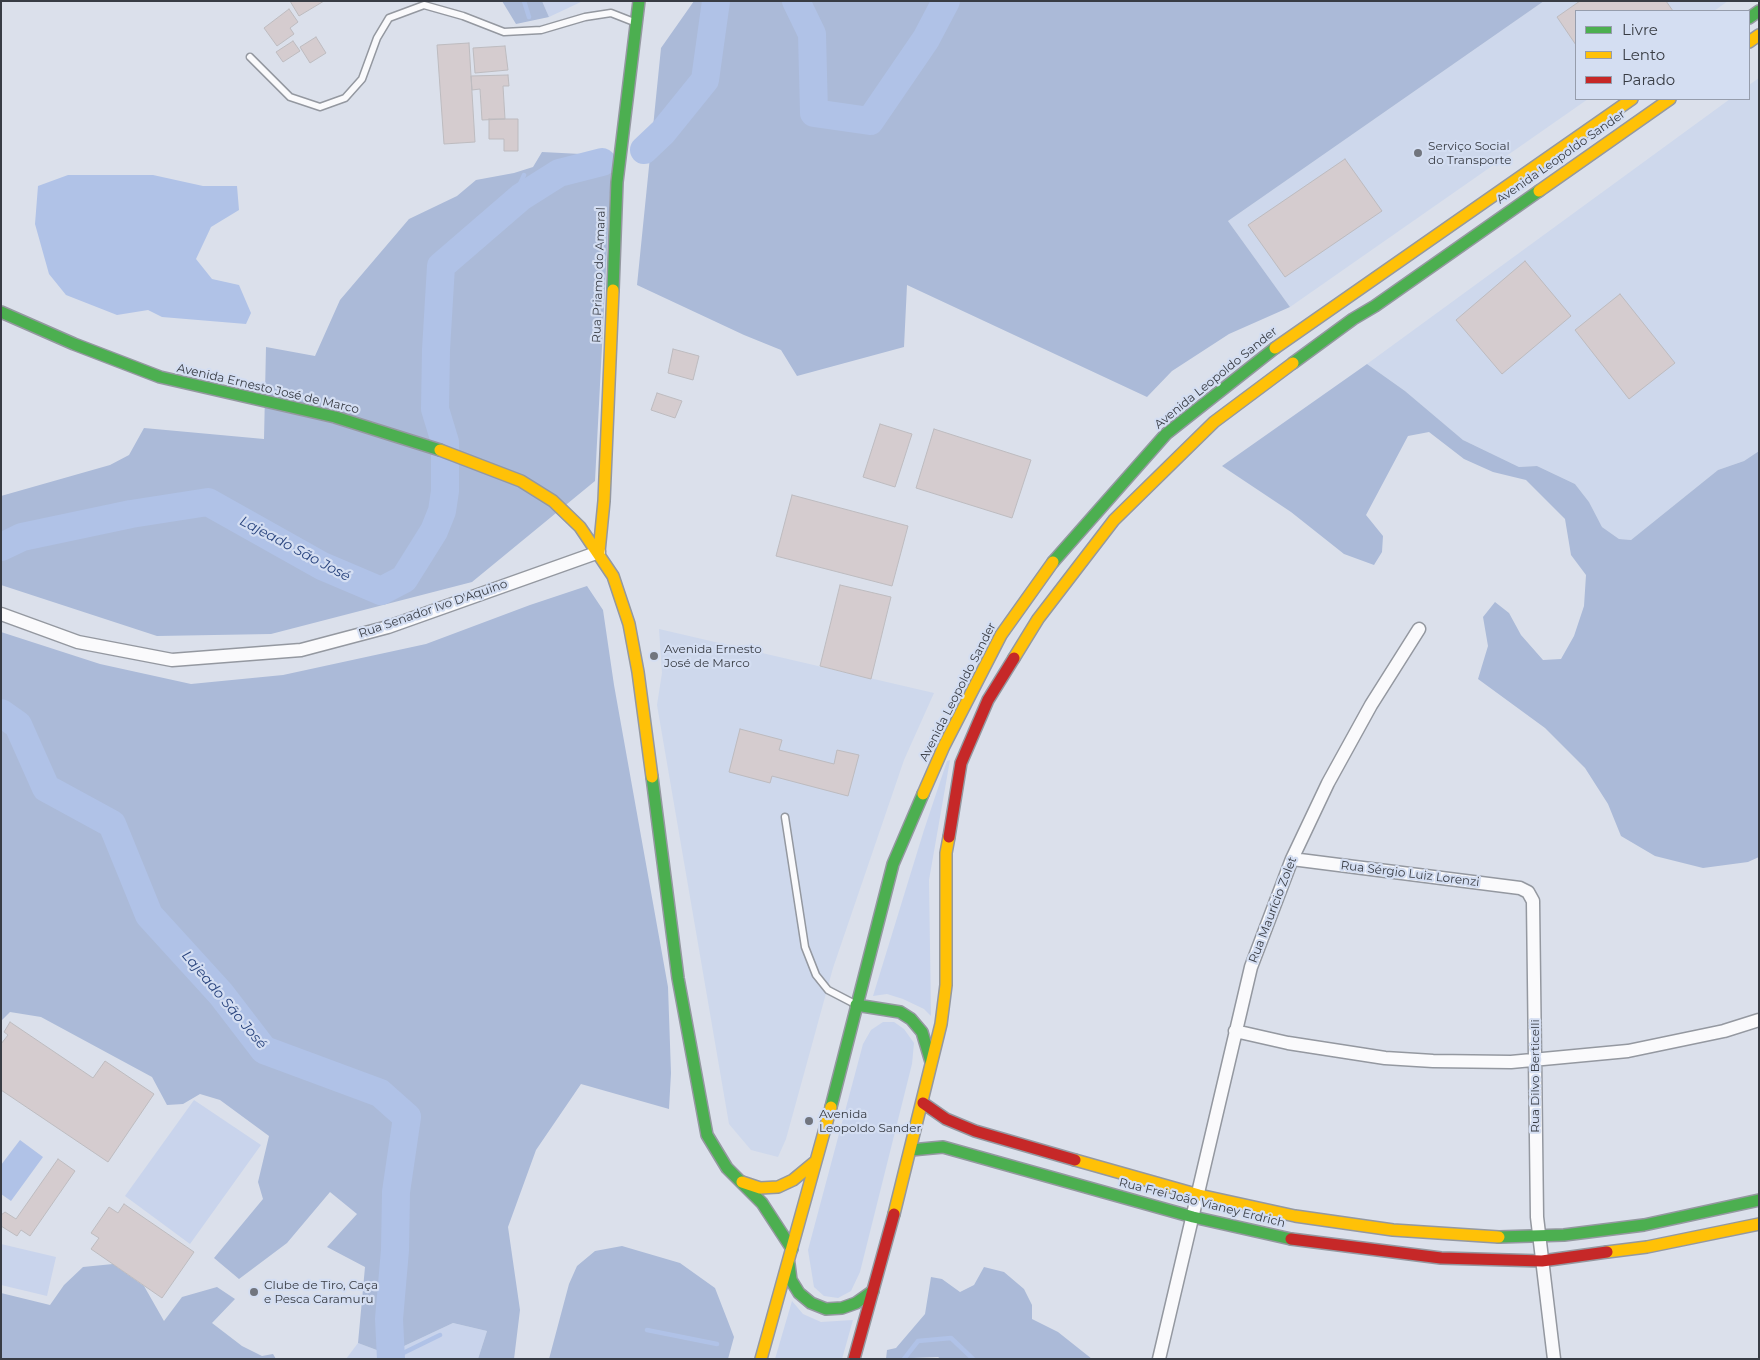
<!DOCTYPE html>
<meta charset="utf-8">
<style>
body{margin:0}
#map{position:relative;width:1760px;height:1360px;overflow:hidden;background:#dbe0eb;font-family:Montserrat,sans-serif}
canvas{display:block}
.frame{position:absolute;inset:0;border:2px solid #383c44;pointer-events:none}
.legend{position:absolute;left:1575px;top:10px;width:175px;height:90px;box-sizing:border-box;background:#d4def2;border:1px solid #969dac;margin:0;padding:6px 9px;list-style:none;font-size:15px;color:#383c44}
.legend li{display:flex;align-items:center;gap:10px;height:25px}
.legend b{width:25px;border:1px solid #969dac}
</style>
<div id="map">
<canvas width="1760" height="1360"></canvas>
<div class="frame"></div>
<ul class="legend">
<li><b style="height:6px;background:#4caf50"></b>Livre</li>
<li><b style="height:6px;background:#ffc107"></b>Lento</li>
<li><b style="height:6px;background:#c62828"></b>Parado</li>
</ul>
</div>
<script>
const ctx = document.querySelector('canvas').getContext('2d');
ctx.lineJoin = 'round';
function fill(path, color) {
  ctx.fillStyle = color;
  ctx.fill(path, 'evenodd');
}
function toPath(rows) {
  const path = new Path2D();
  for (const r of rows) {
    path.moveTo(r[0], r[1]);
    for (let i = 2; i < r.length; i += 2) path.lineTo(r[i], r[i + 1]);
  }
  return path;
}
function strokePath(path, color, width, dash) {
  ctx.strokeStyle = color;
  ctx.lineWidth = width;
  ctx.lineCap = dash ? 'butt' : 'round';
  ctx.setLineDash(dash || []);
  ctx.stroke(path);
}
function label(font, color, halo, rows, align = 'center') {
  ctx.font = font + ' Montserrat,sans-serif';
  ctx.lineWidth = 4.5;
  ctx.setLineDash([]);
  ctx.textBaseline = 'middle';
  ctx.strokeStyle = halo;
  ctx.fillStyle = color;
  for (const [text, x, y, turn = 0] of rows) {
    ctx.save();
    ctx.translate(x, y);
    ctx.rotate((+turn || 0) * Math.PI / 180);
    ctx.textAlign = isNaN(turn) ? turn : align;
    if (halo) ctx.strokeText(text, 0, 0);
    ctx.fillText(text, 0, 0);
    ctx.restore();
  }
}
fill(toPath([
 [1544,1,1728,1,1714,11,1576,11,1576,99,1588,99,1290,307,1228,221],
 [1759,78,1759,451,1744,461,1718,470,1631,540,1619,539,1602,527,1589,502,1575,484,1537,466,1519,467,1463,440,1405,391,1367,364,1730,99,1749,99,1749,85],
 [659,629,934,693,904,760,833,968,786,1139,778,1157,751,1150,729,1124,657,705,662,673]
]), '#ced8ec');
fill(toPath([
 [542,1,583,1,549,17],
 [950,760,929,880,931,1016,924,1009,903,999,887,994,873,996,924,830,947,761],
 [883,1022,894,1022,904,1029,914,1043,912,1064,860,1272,851,1291,838,1298,824,1296,814,1287,808,1250,863,1044,871,1030],
 [194,1100,261,1145,190,1244,125,1196],
 [1,1244,56,1257,47,1296,1,1285],
 [792,1301,803,1314,821,1322,853,1320,842,1359,775,1359],
 [453,1323,487,1331,478,1359,404,1359,402,1347],
 [358,1343,382,1352,382,1359,346,1359]
]), '#c9d4ec');
fill(toPath([
 [502,1,542,1,549,17,516,24],
 [694,1,1544,1,1228,221,1290,307,1229,334,1172,371,1147,397,907,285,904,347,797,376,781,350,744,335,637,285,661,48],
 [542,152,581,154,611,173,595,481,472,582,271,634,157,636,1,585,1,496,110,465,129,455,144,428,264,439,266,347,315,356,340,300,409,219,457,196,476,180,514,173,533,167],
 [1367,364,1405,391,1463,440,1519,467,1537,466,1575,484,1589,502,1602,527,1619,539,1631,540,1718,470,1744,461,1759,451,1759,857,1748,862,1703,868,1655,856,1621,836,1608,804,1585,768,1545,728,1478,679,1488,646,1483,617,1495,602,1509,613,1521,635,1543,660,1561,659,1574,636,1584,606,1586,575,1571,555,1565,519,1526,480,1493,472,1464,459,1429,432,1408,436,1366,515,1383,536,1382,552,1374,565,1344,554,1291,512,1222,466],
 [587,586,603,610,614,685,668,987,671,1073,669,1109,581,1084,536,1150,508,1227,520,1310,514,1359,478,1359,487,1331,453,1323,402,1347,382,1352,358,1343,365,1267,327,1247,357,1214,330,1192,287,1243,239,1279,214,1258,263,1199,258,1182,269,1136,220,1100,200,1094,183,1104,167,1105,152,1077,41,1017,10,1012,1,1021,1,632,100,664,191,684,283,675,426,644,530,605],
 [622,1246,680,1263,715,1288,734,1337,728,1359,549,1359,569,1284,577,1266,595,1251],
 [113,1264,144,1286,164,1321,182,1297,217,1287,235,1299,212,1323,242,1346,262,1356,273,1354,276,1359,1,1359,1,1293,50,1305,64,1285,83,1267],
 [984,1267,1004,1272,1024,1289,1032,1305,1032,1319,1058,1332,1092,1359,941,1359,938,1357,886,1359,887,1350,896,1348,925,1314,931,1277,942,1279,960,1292,974,1285]
]), '#abbad8');
fill(toPath([
 [68,175,153,175,203,186,237,186,239,210,211,227,196,259,212,279,239,285,251,313,246,324,162,317,148,310,117,315,66,295,49,274,35,224,38,186],
 [20,1140,43,1157,11,1201,1,1194,1,1165]
]), '#b0c2e7');
strokePath(toPath([
 [524,1,529,17],
 [521,197,520,184,524,175],
 [647,1330,717,1344],
 [391,1359,440,1335],
 [904,1359,918,1341,951,1338,973,1359]
]), '#b0c2e7', 4.5);
strokePath(toPath([
 [796,1,812,34,814,113,870,121,926,39,946,1],
 [644,150,663,132,705,80,716,1],
 [1,547,22,537,131,514,208,502,322,566,381,591,404,579,434,531,442,511,445,491,445,442,435,409,436,350,441,266,521,197,559,173,602,162],
 [1,713,18,725,46,788,112,824,149,915,221,994,264,1050,380,1093,407,1117,396,1192,395,1250,389,1319,391,1359]
]), '#b0c2e7', 28);
const building = toPath([
 [290,1,324,1,299,16,290,1],
 [1580,1,1666,1,1673,11,1576,11,1576,45,1557,17,1580,1],
 [289,9,298,22,290,28,294,34,277,46,264,28,289,9],
 [316,37,326,53,310,63,300,47,316,37],
 [293,41,300,51,283,62,276,52,293,41],
 [469,43,475,142,444,144,437,45,469,43],
 [505,46,508,70,475,73,473,48,505,46],
 [508,75,509,86,503,86,505,119,482,120,480,89,472,90,471,76,508,75],
 [489,119,518,119,518,151,504,151,504,139,489,139,489,119],
 [1345,159,1382,211,1285,277,1248,225,1345,159],
 [1525,261,1571,316,1502,374,1456,320,1525,261],
 [1620,294,1675,363,1629,399,1575,330,1620,294],
 [673,349,699,356,693,380,668,373,673,349],
 [657,393,682,401,675,418,651,410,657,393],
 [880,424,912,434,895,487,863,477,880,424],
 [934,429,1031,460,1012,518,916,488,934,429],
 [792,495,908,526,892,586,776,556,792,495],
 [840,585,891,597,871,679,820,666,840,585],
 [740,729,782,740,779,750,834,764,837,750,859,755,848,796,772,776,770,783,729,772,740,729],
 [10,1022,93,1078,105,1061,154,1094,108,1162,1,1090,1,1044,8,1035,4,1032,10,1022],
 [58,1159,75,1171,30,1236,21,1230,17,1236,1,1226,1,1215,5,1212,16,1219,58,1159],
 [124,1204,194,1252,162,1298,91,1249,99,1238,91,1233,109,1207,118,1213,124,1204]
]);
fill(building, '#d5cccf');
strokePath(building, '#bdbbbf', 1);
const lane = toPath([
 [250,57,290,97,320,107,345,98,362,79,377,38,389,18,424,5,463,16,504,32,541,30,585,17,611,13,634,22],
 [785,817,805,947,816,975,828,990,853,1003]
]);
const street = toPath([
 [1,614,78,642,172,660,301,650,388,627,599,552],
 [1292,859,1520,888,1528,892,1533,901,1537,1217,1554,1359],
 [1235,1031,1288,1043,1385,1058,1433,1061,1511,1062,1628,1051,1724,1031,1759,1020],
 [1159,1359,1251,967,1292,859,1328,783,1371,705,1419,629]
]);
const fast = toPath([
 [1749,18,1759,11],
 [613,290,617,182,639,1],
 [1,312,74,344,160,377,335,417,440,450],
 [1293,363,1353,319,1375,306,1539,191],
 [1053,562,1166,434,1275,348],
 [652,777,678,978,707,1135,727,1168,762,1203,792,1249],
 [856,1005,900,1012,911,1019,922,1032,931,1062],
 [831,1107,893,864,923,794],
 [911,1150,943,1147,1193,1217,1291,1239],
 [1499,1237,1564,1235,1644,1225,1759,1200],
 [789,1264,791,1280,799,1293,811,1303,826,1309,842,1308,856,1303,873,1291]
]);
const slow = toPath([
 [1749,42,1759,35],
 [1539,191,1670,99],
 [1275,348,1632,99],
 [440,450,521,481,553,501,580,527,613,576,629,624,638,672,652,777],
 [599,552,604,501,613,290],
 [1014,658,1038,619,1114,520,1214,422,1293,363],
 [923,794,944,746,1001,635,1053,562],
 [1075,1160,1199,1195,1295,1216,1393,1230,1499,1237],
 [742,1182,760,1188,778,1187,793,1180,816,1161],
 [894,1214,941,1024,946,985,946,853,949,837],
 [1607,1252,1647,1247,1759,1224],
 [761,1359,831,1107]
]);
const jam = toPath([
 [949,837,961,763,988,700,1014,658],
 [923,1103,946,1119,975,1131,1075,1160],
 [1291,1239,1441,1258,1542,1261,1607,1252],
 [854,1359,894,1214]
]);
strokePath(lane, '#9498a0', 9);
strokePath(street, '#9498a0', 15);
strokePath(fast, '#9498a0', 14);
strokePath(slow, '#9498a0', 14);
strokePath(jam, '#9498a0', 14);
strokePath(lane, '#fafafc', 6);
strokePath(street, '#fafafc', 12);
strokePath(fast, '#4caf50', 11);
strokePath(slow, '#ffc107', 11);
strokePath(jam, '#c62828', 11);
for (const [x, y, r, color] of [
 [1418,153,5,"#71757e"],
 [654,656,5,"#71757e"],
 [809,1121,5,"#71757e"],
 [254,1292,5,"#71757e"]
]) {
  const dot = new Path2D();
  dot.arc(x, y, r, 0, 2 * Math.PI);
  ctx.fillStyle = color;
  ctx.fill(dot);
  strokePath(dot, '#d4def2', 2);
}
label('12px', '#383c44', '#d4def2', [
 ["Serviço Social",1428,146],
 ["do Transporte",1428,160],
 ["Avenida Ernesto",664,649],
 ["José de Marco",664,663],
 ["Avenida",819,1114],
 ["Leopoldo Sander",819,1128],
 ["Clube de Tiro, Caça",264,1285],
 ["e Pesca Caramuru",264,1299]
], 'left');
label('12px', '#383c44', '#d4def2', [
 ["Avenida Leopoldo Sander",1561,157,-35],
 ["Rua Priamo do Amaral",599,275,-88],
 ["Avenida Leopoldo Sander",1216,378,-39],
 ["Avenida Ernesto José de Marco",268,389,13],
 ["Rua Senador Ivo D'Aquino",433,609,-19],
 ["Avenida Leopoldo Sander",958,692,-63],
 ["Rua Sérgio Luiz Lorenzi",1410,874,7],
 ["Rua Maurício Zolet",1273,910,-69],
 ["Rua Dilvo Berticelli",1535,1076,-90],
 ["Rua Frei João Vianey Erdrich",1202,1203,14]
]);
label('italic 14px', '#29447e', '#d4def2', [
 ["Lajeado São José",295,549,28],
 ["Lajeado São José",224,1000,50]
]);
</script>
